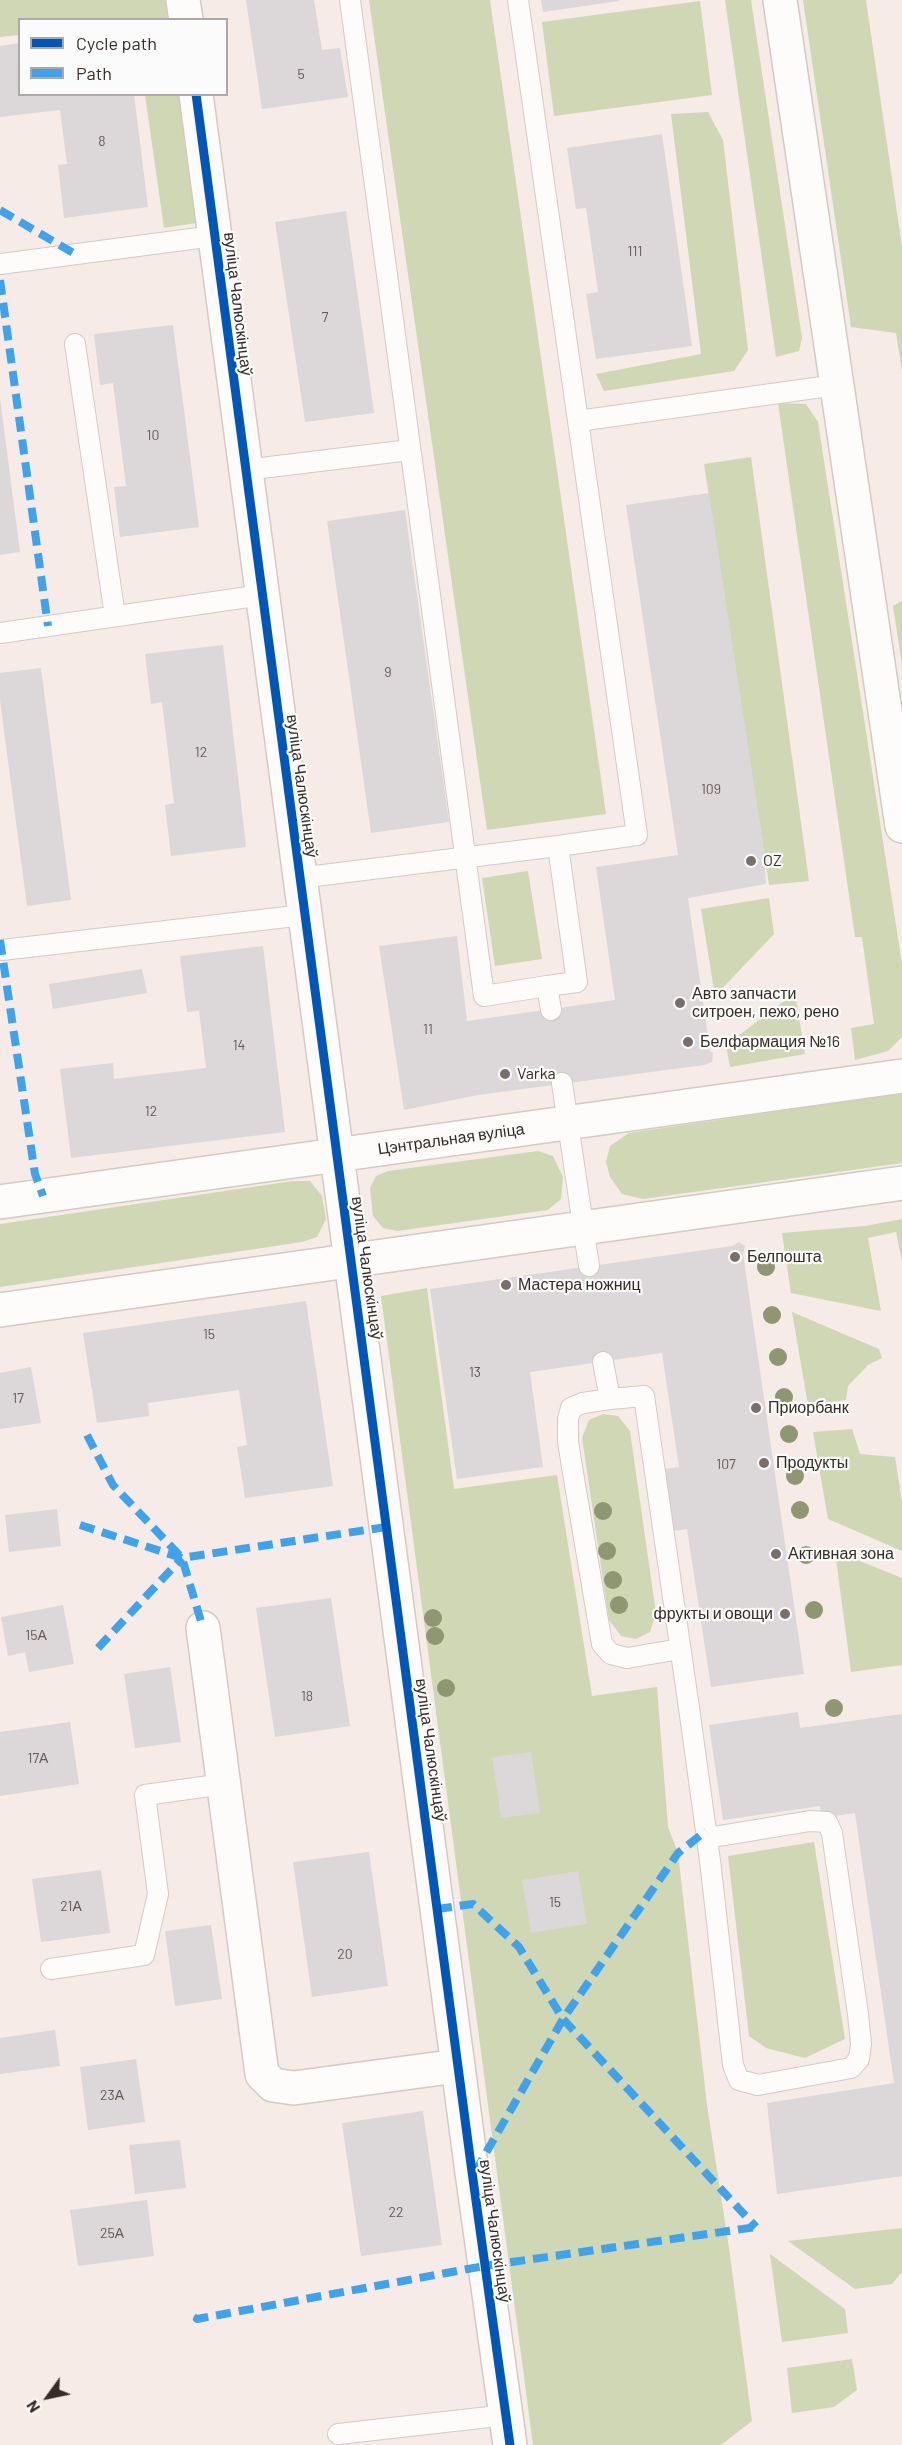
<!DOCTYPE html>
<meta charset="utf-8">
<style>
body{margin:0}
#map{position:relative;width:902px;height:2445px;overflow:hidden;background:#f6ebe6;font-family:Barlow,sans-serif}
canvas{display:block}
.legend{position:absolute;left:18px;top:18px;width:210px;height:78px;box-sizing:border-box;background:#fbfbfb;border:2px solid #ada8a5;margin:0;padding:8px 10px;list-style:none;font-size:18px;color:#372b25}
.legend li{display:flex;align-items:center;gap:12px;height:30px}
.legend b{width:30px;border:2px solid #ada8a5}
.north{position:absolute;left:18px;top:2367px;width:60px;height:60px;-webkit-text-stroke:4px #fbfbfb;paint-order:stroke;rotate:237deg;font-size:16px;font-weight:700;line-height:24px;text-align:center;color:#372b25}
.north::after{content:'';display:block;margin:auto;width:21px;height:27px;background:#372b25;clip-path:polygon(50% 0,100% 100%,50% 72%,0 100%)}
</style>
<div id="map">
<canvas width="902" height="2445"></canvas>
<ul class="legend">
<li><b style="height:8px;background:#0057b8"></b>Cycle path</li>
<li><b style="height:8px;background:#3fa3eb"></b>Path</li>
</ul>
<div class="north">N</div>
</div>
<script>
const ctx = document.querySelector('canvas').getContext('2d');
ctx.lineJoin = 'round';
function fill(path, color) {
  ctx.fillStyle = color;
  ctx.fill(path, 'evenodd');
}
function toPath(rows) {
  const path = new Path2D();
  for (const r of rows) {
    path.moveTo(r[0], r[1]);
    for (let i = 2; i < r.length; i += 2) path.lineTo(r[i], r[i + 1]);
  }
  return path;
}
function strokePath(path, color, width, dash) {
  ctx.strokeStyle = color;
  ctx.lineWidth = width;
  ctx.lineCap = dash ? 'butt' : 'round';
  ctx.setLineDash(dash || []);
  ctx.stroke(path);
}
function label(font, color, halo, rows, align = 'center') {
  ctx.font = font + ' Barlow,sans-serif';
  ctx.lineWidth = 4.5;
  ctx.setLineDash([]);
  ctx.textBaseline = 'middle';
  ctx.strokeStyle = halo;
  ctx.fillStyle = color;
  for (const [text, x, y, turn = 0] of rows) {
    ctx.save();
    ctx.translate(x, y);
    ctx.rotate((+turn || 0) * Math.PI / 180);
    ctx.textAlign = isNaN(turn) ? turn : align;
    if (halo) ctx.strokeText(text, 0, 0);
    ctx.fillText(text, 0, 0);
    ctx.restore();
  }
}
fill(toPath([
 [0,0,166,0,169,19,20,20,19,35,0,37],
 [369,0,490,0,606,814,487,830],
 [725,0,751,0,802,338,799,351,776,357],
 [803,0,866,0,902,247,902,371,896,333,851,327],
 [700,1,712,95,554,116,542,22],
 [145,95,179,95,196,223,164,228],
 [708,112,723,140,748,350,734,371,604,391,596,374,701,354,671,114],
 [778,403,806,404,818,422,902,964,902,1037,888,1051,855,1060,851,1028,874,1024,862,937,855,937],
 [751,457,809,881,769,885,704,464],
 [902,601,902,665,893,606],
 [528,871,542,959,495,966,482,878],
 [769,898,774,934,715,996,701,909],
 [795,993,805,1054,730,1067,726,1045],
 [902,1093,902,1163,643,1199,622,1194,610,1177,606,1162,610,1146,629,1133],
 [538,1151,553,1156,563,1177,561,1199,548,1210,397,1231,383,1228,373,1216,370,1188,376,1176,388,1171],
 [293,1181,310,1181,322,1196,326,1219,317,1237,302,1242,0,1287,0,1224],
 [902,1219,902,1261,896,1232,868,1238,881,1311,791,1293,782,1233,865,1226],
 [427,1288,454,1489,557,1475,592,1696,657,1687,668,1827,678,1853,707,2105,729,2248,752,2421,721,2445,533,2445,381,1296],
 [792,1312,879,1349,882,1358,868,1365,848,1386,846,1400,808,1405],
 [603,1414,618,1416,630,1431,656,1613,650,1632,636,1639,621,1636,609,1620,582,1438,589,1420],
 [852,1429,860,1454,895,1457,902,1502,902,1551,828,1519,813,1432],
 [835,1551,902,1578,902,1665,851,1672],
 [814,1842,845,2039,805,2058,766,2048,749,2036,728,1856],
 [902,2228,902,2272,892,2284,855,2289,788,2241],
 [770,2254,845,2309,848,2333,782,2342],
 [852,2359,857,2390,834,2407,792,2413,787,2368]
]), '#cfd7b5');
fill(toPath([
 [246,0,314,0,322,50,340,48,348,97,262,109],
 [541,0,619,0,619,1,543,12],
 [20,43,20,94,134,94,148,207,64,218,58,165,67,164,60,110,0,117,0,46],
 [662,134,692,346,596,359,586,294,598,292,586,208,576,209,567,148],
 [346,211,374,413,305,422,275,222],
 [173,325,199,527,120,537,114,487,126,486,113,383,100,385,94,334],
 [0,398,20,552,0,555],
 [709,493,763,843,766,884,688,898,710,1051,713,1053,712,1062,704,1065,478,1095,404,1110,379,946,457,936,467,1021,615,1000,596,867,678,855,626,505],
 [405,510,449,822,371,833,327,521],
 [223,645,246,847,171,856,165,805,174,803,162,702,151,704,145,654],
 [41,668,71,900,27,906,0,700,0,673],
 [263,946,285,1132,71,1158,60,1069,113,1063,114,1079,206,1068,199,1011,187,1012,180,956],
 [142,969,147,993,53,1009,49,984],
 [739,1242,745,1246,743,1254,804,1674,711,1687,687,1529,674,1531,665,1469,679,1467,662,1353,530,1372,543,1467,457,1479,430,1289,732,1246],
 [306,1301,333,1486,245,1498,237,1447,247,1445,239,1390,148,1403,149,1416,97,1423,83,1333],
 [31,1367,41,1423,0,1429,0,1373],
 [57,1509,61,1546,9,1552,5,1515],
 [331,1598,350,1726,275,1737,256,1608],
 [63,1605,74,1664,29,1672,25,1652,8,1656,1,1617],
 [170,1667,181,1742,135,1748,124,1674],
 [798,1712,800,1728,902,1714,902,2176,777,2194,767,2103,894,2083,855,1813,821,1818,820,1806,723,1820,709,1725],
 [70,1722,79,1784,0,1796,0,1732],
 [531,1752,540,1813,501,1818,492,1757],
 [369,1852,388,1986,312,1997,293,1862],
 [101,1870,110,1933,41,1942,32,1879],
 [578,1871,587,1924,531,1933,522,1880],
 [211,1925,222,1999,175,2006,165,1931],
 [55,2030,60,2066,0,2074,0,2038],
 [136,2059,145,2122,88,2130,80,2067],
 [423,2111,442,2245,361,2256,342,2123],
 [180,2140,186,2188,135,2194,129,2145],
 [147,2200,154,2256,78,2266,70,2210]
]), '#dcd7d9');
const service = toPath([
 [350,0,484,996,547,986],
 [518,0,578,421],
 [0,264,214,236],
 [75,344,115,616],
 [245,470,410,450],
 [0,633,262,595],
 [299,878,558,846],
 [2,950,304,915],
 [551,1010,547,986,577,982,558,846,637,835,578,421,836,385],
 [562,1083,589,1266],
 [603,1362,610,1399,644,1396,689,1708,706,1831,707,1838,711,1869,733,2065,739,2080,758,2085,851,2068,859,2059,861,2044,858,2014,832,1833,827,1822,810,1821,707,1838],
 [610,1399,583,1403,571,1408,568,1419,568,1441,572,1467,602,1644,611,1654,627,1658,680,1649],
 [51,1969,144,1955,158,1894,145,1795,224,1784],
 [338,2434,507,2415]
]);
const minor = toPath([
 [183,0,186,20],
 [780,0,902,826],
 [196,94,472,2172,510,2445],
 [0,1202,902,1076],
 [0,1310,902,1183],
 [203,1628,262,2074,273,2085,294,2088,457,2066]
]);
strokePath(service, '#d4c9c4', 22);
strokePath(minor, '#d4c9c4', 36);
strokePath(service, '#fefcfb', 20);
strokePath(minor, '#fefcfb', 33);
strokePath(toPath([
 [0,210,75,254],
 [0,280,48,626],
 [0,940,35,1174,43,1196],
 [87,1435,113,1485,182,1558,203,1628],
 [80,1525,182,1558,386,1527],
 [98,1648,182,1558],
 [437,1909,473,1904,519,1947,563,2019,756,2227],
 [475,2172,563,2019,678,1853,706,1831],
 [199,2316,197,2319,484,2266,756,2227]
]), '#3fa3eb', 8, [15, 8]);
strokePath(toPath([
 [196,94,472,2172,510,2445]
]), '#0057b8', 9);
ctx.fillStyle = '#8f9672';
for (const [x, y] of [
 [766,1267],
 [772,1315],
 [778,1357],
 [784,1397],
 [789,1434],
 [795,1476],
 [800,1510],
 [603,1511],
 [607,1551],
 [806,1555],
 [613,1580],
 [619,1605],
 [814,1610],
 [433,1618],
 [435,1636],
 [446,1688],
 [834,1708]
]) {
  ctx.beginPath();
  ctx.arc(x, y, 9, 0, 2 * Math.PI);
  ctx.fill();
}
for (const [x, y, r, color] of [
 [751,861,6,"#7a6e69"],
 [680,1003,6,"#7a6e69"],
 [688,1042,6,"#7a6e69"],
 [505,1074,6,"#7a6e69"],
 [735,1257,6,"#7a6e69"],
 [506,1285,6,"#7a6e69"],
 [756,1408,6,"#7a6e69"],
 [764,1463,6,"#7a6e69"],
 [776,1554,6,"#7a6e69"],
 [785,1614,6,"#7a6e69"]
]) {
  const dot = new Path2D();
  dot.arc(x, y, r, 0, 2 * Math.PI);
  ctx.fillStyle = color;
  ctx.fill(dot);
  strokePath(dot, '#fbfbfb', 2);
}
label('14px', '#635955', null, [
 ["5",301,74],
 ["8",102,141],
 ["111",635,251],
 ["7",325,317],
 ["10",153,435],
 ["9",388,672],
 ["12",201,752],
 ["109",711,789],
 ["11",428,1029],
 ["14",239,1045],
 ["12",151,1111],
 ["15",209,1334],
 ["13",475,1372],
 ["17",18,1398],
 ["107",726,1464],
 ["15А",36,1635],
 ["18",307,1696],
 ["17А",38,1758],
 ["15",555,1902],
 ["21А",71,1906],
 ["20",345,1954],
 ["23А",112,2095],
 ["22",396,2212],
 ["25А",112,2233]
]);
label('16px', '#372b25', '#fbfbfb', [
 ["вуліца Чалюскінцаў",238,304,83],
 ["вуліца Чалюскінцаў",302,786,82],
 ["Цэнтральная вуліца",451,1139,-8],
 ["вуліца Чалюскінцаў",367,1268,82],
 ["вуліца Чалюскінцаў",431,1750,82],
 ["вуліца Чалюскінцаў",495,2231,82]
]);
label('16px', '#372b25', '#fbfbfb', [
 ["OZ",763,861],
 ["Авто запчасти",692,994],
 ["ситроен, пежо, рено",692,1012],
 ["Белфармация №16",700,1042],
 ["Varka",517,1074],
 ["Белпошта",747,1257],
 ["Мастера ножниц",518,1285],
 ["Приорбанк",768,1408],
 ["Продукты",776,1463],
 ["Активная зона",788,1554],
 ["фрукты и овощи",773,1614,"right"]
], 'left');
</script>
